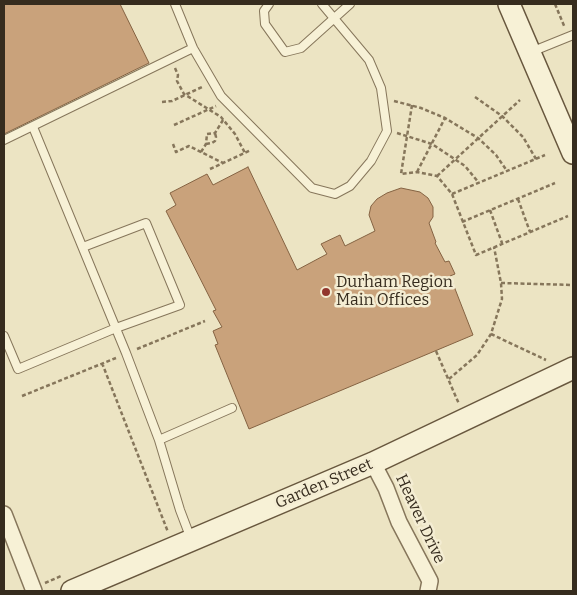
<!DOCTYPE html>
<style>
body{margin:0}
#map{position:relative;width:577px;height:595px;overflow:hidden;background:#ece4c3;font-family:Bitter,serif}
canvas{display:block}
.frame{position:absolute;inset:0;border:5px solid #362c1e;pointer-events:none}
</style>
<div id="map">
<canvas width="577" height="595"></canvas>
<div class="frame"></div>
</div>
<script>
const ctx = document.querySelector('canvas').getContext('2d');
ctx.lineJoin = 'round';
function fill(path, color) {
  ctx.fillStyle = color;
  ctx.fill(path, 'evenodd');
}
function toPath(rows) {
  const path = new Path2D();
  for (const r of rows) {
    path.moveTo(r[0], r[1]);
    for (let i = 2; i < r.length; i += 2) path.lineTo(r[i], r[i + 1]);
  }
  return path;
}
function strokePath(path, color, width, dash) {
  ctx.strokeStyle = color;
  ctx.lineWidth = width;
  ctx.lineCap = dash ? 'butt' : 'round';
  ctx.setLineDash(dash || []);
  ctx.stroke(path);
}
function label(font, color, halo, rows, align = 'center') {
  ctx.font = font + ' Bitter,serif';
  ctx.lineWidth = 5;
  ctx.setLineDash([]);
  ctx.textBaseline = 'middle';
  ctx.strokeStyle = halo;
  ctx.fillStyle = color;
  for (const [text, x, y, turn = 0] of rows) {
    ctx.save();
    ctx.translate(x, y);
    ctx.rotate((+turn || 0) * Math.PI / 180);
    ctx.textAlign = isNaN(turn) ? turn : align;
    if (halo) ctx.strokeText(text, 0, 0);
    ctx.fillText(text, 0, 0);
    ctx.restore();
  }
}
const building = toPath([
 [4,4,120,4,149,63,4,134,4,4],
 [248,167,297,270,327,254,321,244,340,235,345,246,375,231,369,215,371,206,377,199,387,193,401,188,420,192,428,198,433,207,433,217,429,223,436,242,435,243,445,262,449,261,455,274,450,276,473,335,249,429,215,345,218,344,213,331,222,327,213,311,216,310,166,211,176,205,170,193,207,174,213,185,248,167]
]);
fill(building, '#c9a27b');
strokePath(building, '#846242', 1);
const lane = toPath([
 [175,4,193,48,221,96,312,188,335,194,350,186,371,161,387,131,381,88,369,60,322,4],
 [269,4,264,11,265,24,285,52,301,48,350,4],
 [531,52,573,35],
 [33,127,126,353,159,440,180,510,191,539],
 [4,140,193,48],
 [4,336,18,369,116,328,180,305,146,223,83,247],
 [159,440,232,408]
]);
const street = toPath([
 [373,463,386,488,399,522,430,581,428,591],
 [4,514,34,591]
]);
const secondary = toPath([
 [509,4,573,153],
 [72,591,373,463,573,368]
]);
strokePath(lane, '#86765b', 10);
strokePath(street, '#86765b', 18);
strokePath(secondary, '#68573e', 24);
strokePath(toPath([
 [555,4,565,28],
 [175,68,178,75,177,81,184,94,221,117,235,134,245,153],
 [475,97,502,116,523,137,536,159],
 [394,101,421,108,445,118,478,138,496,155,507,171],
 [162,102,172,101,202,87],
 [412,105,401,174,417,172,437,176,452,194,476,255,568,216],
 [174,125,216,106],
 [397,133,432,144,465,166,479,183],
 [173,144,176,152,189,146,223,163],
 [206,144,212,143,215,141,216,137,215,133],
 [201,152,206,144,207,134,215,133,223,120],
 [210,169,251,150],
 [417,172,445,118],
 [437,176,520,100],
 [452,194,545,155],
 [518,199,530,232],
 [490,210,502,243],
 [462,222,555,183],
 [501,283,573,285],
 [491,334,546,360],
 [137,349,205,321],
 [436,351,459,404],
 [102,363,168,532],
 [449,379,477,355,491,334,502,299,501,283,494,247],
 [22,396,116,358],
 [45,583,61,576]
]), '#86765b', 2.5, [4, 2.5]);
strokePath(lane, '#f7f1d6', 8);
strokePath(street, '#f7f1d6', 15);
strokePath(secondary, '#f7f1d6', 21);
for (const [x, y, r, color] of [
 [326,292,5,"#92362d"]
]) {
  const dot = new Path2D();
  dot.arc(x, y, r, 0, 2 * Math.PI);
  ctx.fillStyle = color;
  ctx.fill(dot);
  strokePath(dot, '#f4edd3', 2);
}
label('16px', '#362c1e', '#f4edd3', [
 ["Durham Region",336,283],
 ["Main Offices",336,301]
], 'left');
label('16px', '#362c1e', '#f4edd3', [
 ["Garden Street",324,484,-23],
 ["Heaver Drive",420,519,65]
]);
</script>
